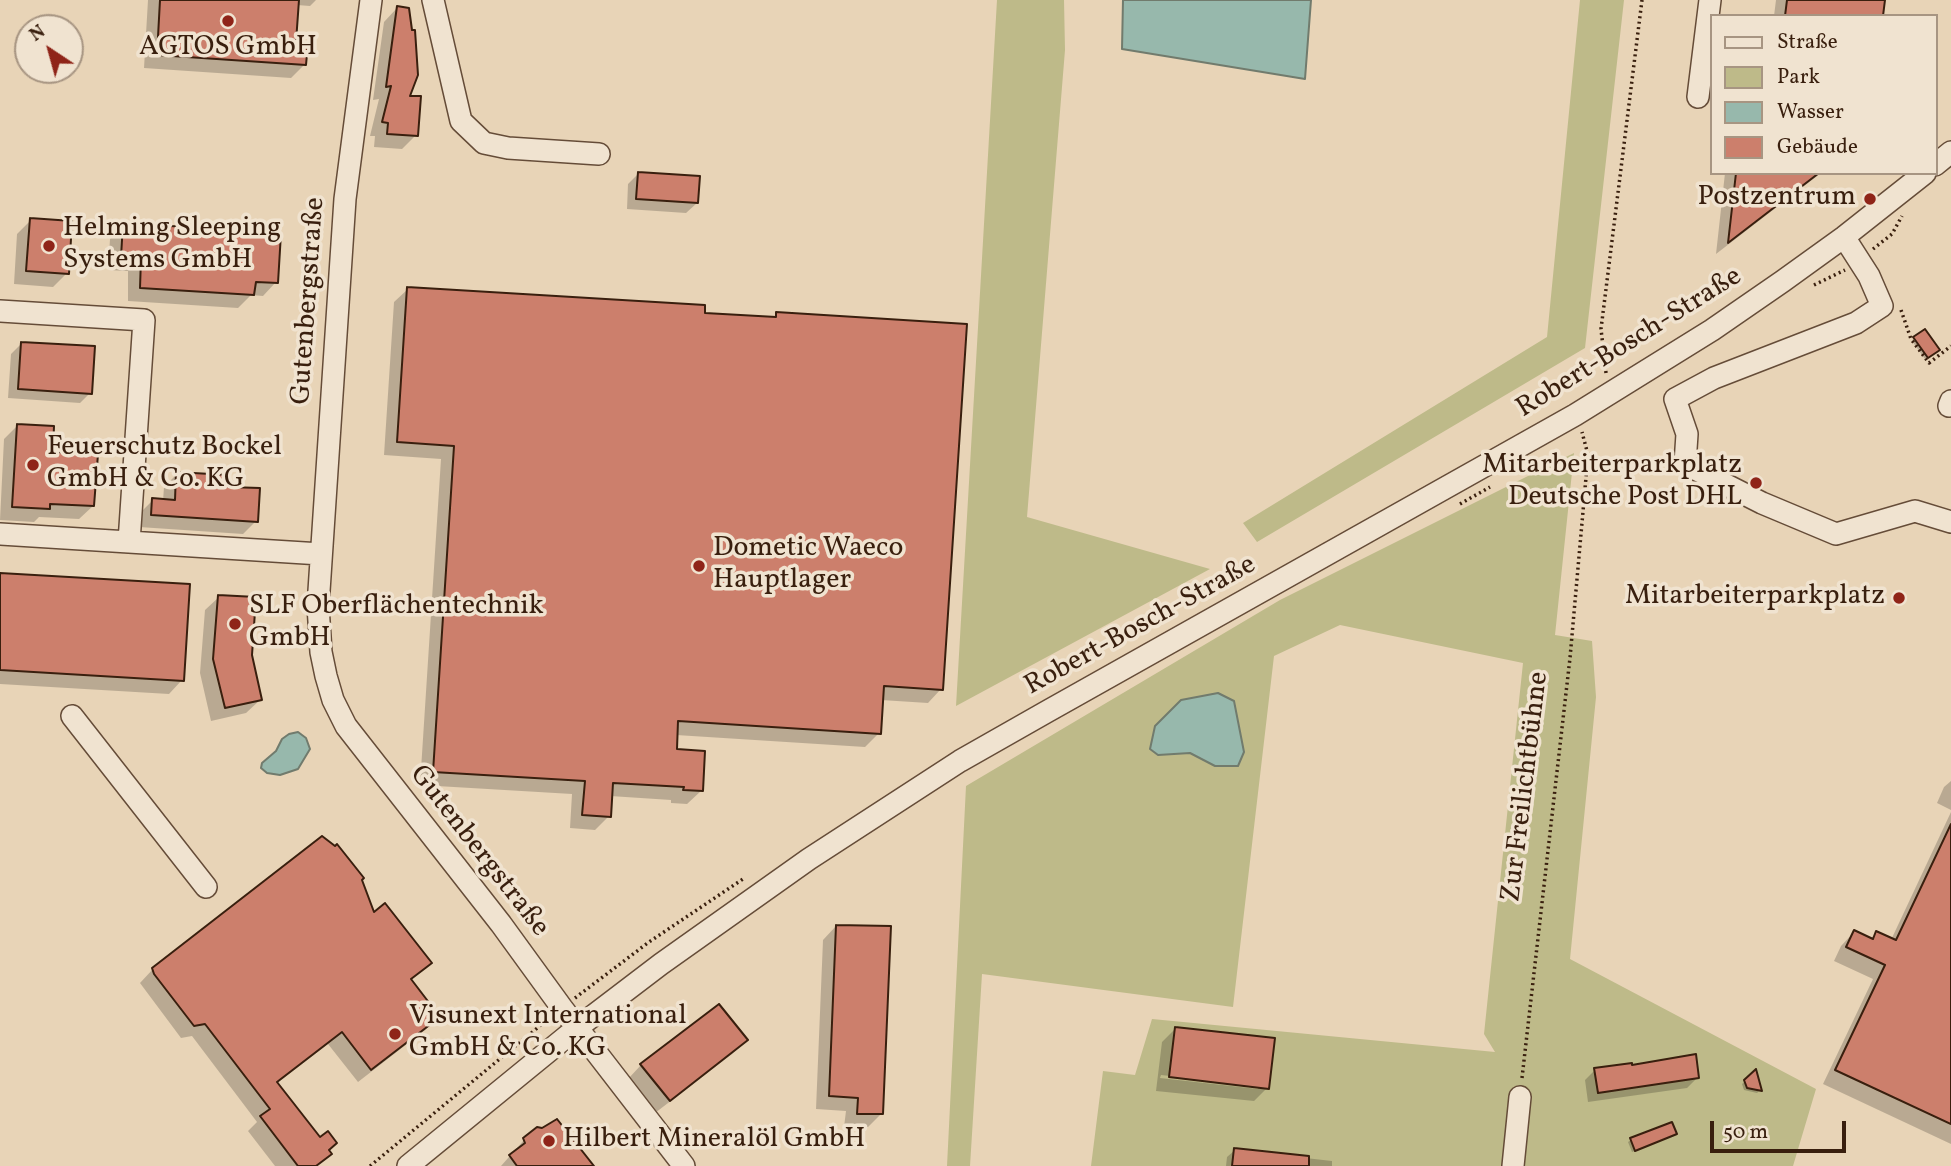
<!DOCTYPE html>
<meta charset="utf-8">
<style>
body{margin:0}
#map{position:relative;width:1951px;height:1166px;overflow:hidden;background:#e8d4b7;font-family:Vollkorn,serif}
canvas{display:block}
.legend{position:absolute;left:1710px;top:14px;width:228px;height:161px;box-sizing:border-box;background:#f0e3d0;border:2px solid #a79582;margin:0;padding:9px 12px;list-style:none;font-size:21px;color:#391f0e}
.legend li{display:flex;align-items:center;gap:14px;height:35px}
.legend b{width:35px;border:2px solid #a79582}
.north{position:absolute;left:14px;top:14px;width:70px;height:70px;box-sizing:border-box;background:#f0e3d0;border:2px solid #a79582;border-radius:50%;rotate:324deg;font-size:19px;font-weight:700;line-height:28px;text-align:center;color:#391f0e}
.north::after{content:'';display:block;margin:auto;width:24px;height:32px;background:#8f2418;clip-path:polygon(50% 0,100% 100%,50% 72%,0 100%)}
.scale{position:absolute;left:1710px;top:1121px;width:136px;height:32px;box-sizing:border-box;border:4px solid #391f0e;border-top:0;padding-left:9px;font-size:21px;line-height:24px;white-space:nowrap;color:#391f0e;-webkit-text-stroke:5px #f0e3d0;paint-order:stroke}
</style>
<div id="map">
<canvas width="1951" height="1166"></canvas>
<ul class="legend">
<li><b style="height:9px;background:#f0e3d0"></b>Straße</li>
<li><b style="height:19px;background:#beba89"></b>Park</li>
<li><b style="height:19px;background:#97b8ac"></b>Wasser</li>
<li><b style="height:19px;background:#cc7f6c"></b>Gebäude</li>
</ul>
<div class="north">N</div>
<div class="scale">50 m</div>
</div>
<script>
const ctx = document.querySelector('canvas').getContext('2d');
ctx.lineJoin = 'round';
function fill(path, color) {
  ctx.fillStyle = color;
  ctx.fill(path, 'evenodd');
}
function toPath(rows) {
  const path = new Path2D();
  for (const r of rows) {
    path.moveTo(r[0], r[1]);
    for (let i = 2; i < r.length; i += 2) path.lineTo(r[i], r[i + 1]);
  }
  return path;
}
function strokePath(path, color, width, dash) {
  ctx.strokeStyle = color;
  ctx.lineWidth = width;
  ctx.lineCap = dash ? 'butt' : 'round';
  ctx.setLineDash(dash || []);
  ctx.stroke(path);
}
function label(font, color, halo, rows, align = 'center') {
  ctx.font = font + ' Vollkorn,serif';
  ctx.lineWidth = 7;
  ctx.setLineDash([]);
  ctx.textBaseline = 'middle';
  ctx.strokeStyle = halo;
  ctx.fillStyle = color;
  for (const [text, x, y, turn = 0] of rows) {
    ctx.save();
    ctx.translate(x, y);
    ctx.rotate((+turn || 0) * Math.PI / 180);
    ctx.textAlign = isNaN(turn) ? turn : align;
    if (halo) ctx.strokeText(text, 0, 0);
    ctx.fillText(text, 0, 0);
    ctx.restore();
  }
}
fill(toPath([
 [997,0,1064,0,1065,50,1027,517,1210,569,956,706],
 [1580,0,1624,0,1585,348,1257,542,1243,523,1547,337],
 [1574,453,1555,635,1592,641,1596,697,1570,959,1816,1089,1793,1166,1091,1166,1103,1071,1135,1075,1152,1019,1495,1052,1484,1034,1523,663,1340,625,1274,656,1233,1007,982,974,970,1166,947,1166,966,786,1280,600],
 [1234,701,1215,766,1190,753,1158,755]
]), '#beba89');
const water = toPath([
 [1123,0,1311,0,1305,79,1122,49,1123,0],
 [1218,693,1234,701,1244,752,1238,766,1215,766,1190,753,1158,755,1150,749,1155,726,1181,700,1218,693],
 [298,732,306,738,310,749,298,769,280,775,267,773,261,768,262,763,276,751,282,739,289,734,298,732]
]);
fill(water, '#97b8ac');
strokePath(water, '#717b6d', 2);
fill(toPath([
 [148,0,316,0,310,6,297,5,294,44,305,64,291,78,144,68],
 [1776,0,1883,0,1881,16,1774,16],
 [397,8,408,10,417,55,407,97,416,135,402,149,374,147,375,136,370,136,379,99,373,100,384,22],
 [1725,173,1821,173,1716,254],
 [638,174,697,203,686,213,627,209,628,184],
 [31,220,67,273,53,287,14,284,17,234],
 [123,225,276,282,263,296,251,295,238,308,128,301,128,271,108,270,110,239],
 [408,289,703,314,772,319,777,314,941,689,928,703,881,700,879,733,865,747,676,735,675,751,701,791,687,804,671,803,671,800,610,796,609,816,595,830,570,828,572,794,420,785,441,459,384,455,394,302],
 [1914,338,1935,352,1925,359,1912,341],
 [22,343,90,393,80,403,8,398,11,354],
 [17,426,51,454,93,506,79,519,39,517,34,522,0,520,4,439],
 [177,474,226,488,256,521,243,534,139,527,140,513,153,500,163,501,164,487],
 [0,574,182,680,169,694,0,684],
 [219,597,251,655,260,700,246,713,211,721,200,673,205,610],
 [1951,781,1951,810,1937,803,1944,787],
 [1951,812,1951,1144,1823,1084,1873,979,1834,961,1841,946,1854,932,1870,939,1877,933,1891,940],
 [360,880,373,915,429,963,410,981,438,1017,425,1030,358,1082,328,1044,276,1084,330,1154,317,1166,275,1166,248,1131,257,1122,192,1036,181,1038,140,983,153,969],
 [836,926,882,1113,868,1127,844,1127,846,1111,816,1109,823,940],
 [1175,1029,1267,1088,1254,1101,1156,1091,1162,1042],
 [1161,1075,1258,1086,1258,1089,1160,1078],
 [746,1040,732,1054,655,1113,628,1079,641,1065],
 [1595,1070,1697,1078,1687,1088,1588,1102,1585,1080],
 [1755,1072,1760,1090,1757,1093,1744,1090,1742,1084],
 [1675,1134,1632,1152,1628,1142,1631,1140],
 [524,1140,591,1166,501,1166],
 [1235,1150,1332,1161,1332,1166,1226,1166,1227,1157]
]), '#0003');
const building = toPath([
 [160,0,299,0,296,42,308,43,306,65,157,55,160,0],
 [1787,0,1885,0,1883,16,1785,16,1787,0],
 [397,6,409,8,412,30,415,30,418,75,410,96,421,96,418,136,387,134,388,123,382,122,391,86,386,87,397,6],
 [638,172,700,176,698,203,636,199,638,172],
 [1736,173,1819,173,1728,243,1736,173],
 [30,218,72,221,69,274,26,271,30,218],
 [123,223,281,233,278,283,256,282,254,295,140,288,141,258,121,257,123,223],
 [407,287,705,305,705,313,776,317,776,312,967,324,943,690,884,686,881,734,678,721,677,749,705,751,703,791,683,790,684,787,613,783,611,817,582,815,585,781,433,772,454,446,397,442,407,287],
 [1925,329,1940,350,1928,358,1913,337,1925,329],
 [21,342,95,346,92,394,18,389,21,342],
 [17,424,54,426,53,452,98,454,94,506,50,504,50,509,12,507,17,424],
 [176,472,228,475,228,487,260,488,258,522,151,515,152,498,175,500,176,472],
 [0,573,190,584,184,681,0,670,0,573],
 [218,595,256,597,252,655,262,700,225,708,213,659,218,595],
 [1951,824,1951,1124,1835,1070,1885,965,1846,947,1854,930,1873,939,1876,931,1896,940,1951,824],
 [322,836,335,846,337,844,364,878,362,880,374,912,385,903,432,963,411,979,440,1017,371,1070,342,1032,277,1082,320,1137,328,1131,337,1143,329,1150,332,1154,316,1166,298,1166,260,1116,270,1109,205,1024,194,1026,154,974,152,968,322,836],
 [836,925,891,926,883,1114,857,1114,858,1098,829,1096,836,925],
 [719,1004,748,1040,670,1101,640,1064,719,1004],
 [1175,1027,1275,1038,1269,1089,1169,1077,1175,1027],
 [1696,1054,1699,1078,1598,1093,1594,1068,1632,1063,1632,1065,1696,1054],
 [1756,1069,1762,1091,1747,1088,1744,1080,1756,1069],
 [557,1119,594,1166,517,1166,509,1155,525,1143,523,1138,537,1127,542,1128,557,1119],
 [1672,1122,1677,1134,1635,1151,1630,1138,1672,1122],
 [1234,1148,1309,1156,1309,1166,1232,1166,1234,1148]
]);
fill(building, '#cc7f6c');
strokePath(building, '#391f0e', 2);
const minor = toPath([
 [371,0,345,199,318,606,321,652,326,676,333,700,346,726,501,924,562,1008,684,1166],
 [433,0,461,121,484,143,508,148,599,154],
 [1698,97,1710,0],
 [1935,165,1951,152],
 [1844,237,1869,276,1882,306,1856,323,1714,378,1675,399,1687,434,1685,464,1762,503,1836,534,1915,511,1951,522],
 [0,311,144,320,129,542],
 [1949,406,1951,401],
 [0,534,321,554],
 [72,716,206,887],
 [408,1166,577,1028,661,964,809,859,960,761,1048,711,1575,415,1712,330,1783,281,1844,237,1925,173],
 [1513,1166,1520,1097]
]);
strokePath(minor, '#654c38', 24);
strokePath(toPath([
 [1873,249,1892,234,1902,216],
 [1814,285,1845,270],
 [1901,310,1911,339,1929,363,1951,346],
 [1606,373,1601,329,1642,0],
 [1460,504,1490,487],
 [575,998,649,942,743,879],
 [1522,1078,1570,658,1588,455,1582,432],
 [370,1166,547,1020]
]), '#391f0e', 3.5, [2, 3.5]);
strokePath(minor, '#f0e3d0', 21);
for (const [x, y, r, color] of [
 [228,21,7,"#8f2418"],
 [1870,199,7,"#8f2418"],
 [49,246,7,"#8f2418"],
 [33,465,7,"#8f2418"],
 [1756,483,7,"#8f2418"],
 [699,566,7,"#8f2418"],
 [1899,598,7,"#8f2418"],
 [235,624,7,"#8f2418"],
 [395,1034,7,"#8f2418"],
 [549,1141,7,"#8f2418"]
]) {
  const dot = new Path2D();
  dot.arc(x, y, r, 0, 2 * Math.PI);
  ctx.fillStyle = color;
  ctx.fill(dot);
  strokePath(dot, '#f0e3d0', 2.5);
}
label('28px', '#391f0e', '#f0e3d0', [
 ["AGTOS GmbH",228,49,"center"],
 ["Postzentrum",1856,199,"right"],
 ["Helming Sleeping",63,230],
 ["Systems GmbH",63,262],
 ["Feuerschutz Bockel",47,449],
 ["GmbH & Co. KG",47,481],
 ["Mitarbeiterparkplatz",1742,467,"right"],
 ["Deutsche Post DHL",1742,499,"right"],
 ["Dometic Waeco",713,550],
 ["Hauptlager",713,582],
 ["Mitarbeiterparkplatz",1885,598,"right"],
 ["SLF Oberflächentechnik",249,608],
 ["GmbH",249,640],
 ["Visunext International",409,1018],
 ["GmbH & Co. KG",409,1050],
 ["Hilbert Mineralöl GmbH",563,1141]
], 'left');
label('28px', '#391f0e', '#f0e3d0', [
 ["Gutenbergstraße",310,301,-86],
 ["Robert-Bosch-Straße",1630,344,-32],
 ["Robert-Bosch-Straße",1141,627,-29],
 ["Zur Freilichtbühne",1527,787,-83],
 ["Gutenbergstraße",478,852,52]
]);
</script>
